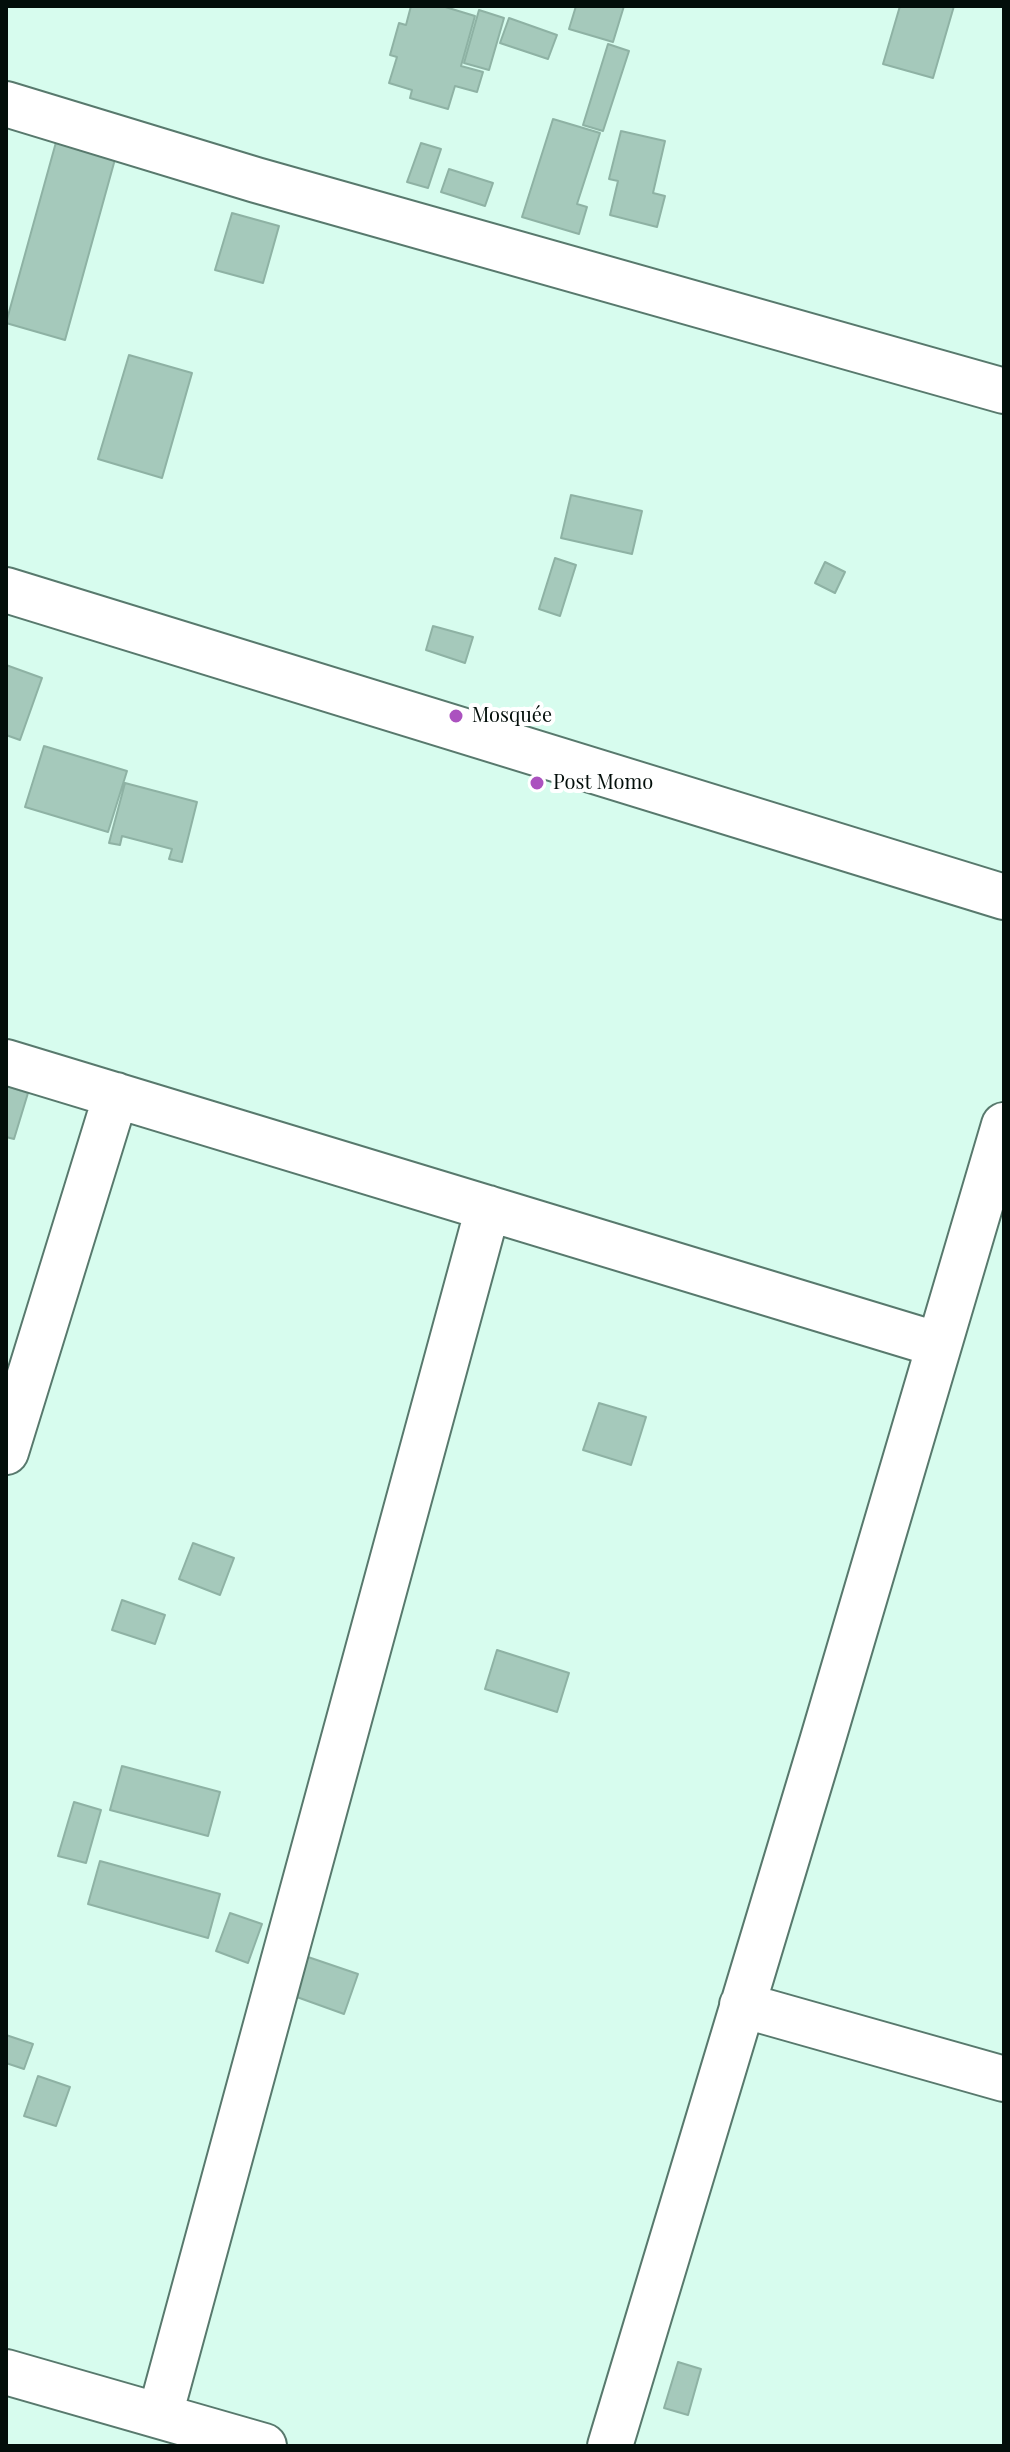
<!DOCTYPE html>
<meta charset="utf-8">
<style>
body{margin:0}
#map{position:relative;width:1010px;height:2452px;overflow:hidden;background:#d7fcee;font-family:"Playfair Display",serif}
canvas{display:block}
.frame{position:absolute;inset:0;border:8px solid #030e0a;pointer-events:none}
</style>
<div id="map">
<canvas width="1010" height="2452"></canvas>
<div class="frame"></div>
</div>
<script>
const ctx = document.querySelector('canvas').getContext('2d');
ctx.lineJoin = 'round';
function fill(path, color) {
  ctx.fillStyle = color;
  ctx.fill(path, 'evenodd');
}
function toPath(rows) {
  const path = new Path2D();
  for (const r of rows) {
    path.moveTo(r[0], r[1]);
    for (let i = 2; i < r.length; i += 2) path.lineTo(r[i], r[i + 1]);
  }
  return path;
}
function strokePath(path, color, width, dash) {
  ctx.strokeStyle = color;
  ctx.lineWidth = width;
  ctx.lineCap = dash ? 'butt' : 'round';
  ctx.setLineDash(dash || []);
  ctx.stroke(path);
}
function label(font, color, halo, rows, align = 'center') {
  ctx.font = font + ' "Playfair Display",serif';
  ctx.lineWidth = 8;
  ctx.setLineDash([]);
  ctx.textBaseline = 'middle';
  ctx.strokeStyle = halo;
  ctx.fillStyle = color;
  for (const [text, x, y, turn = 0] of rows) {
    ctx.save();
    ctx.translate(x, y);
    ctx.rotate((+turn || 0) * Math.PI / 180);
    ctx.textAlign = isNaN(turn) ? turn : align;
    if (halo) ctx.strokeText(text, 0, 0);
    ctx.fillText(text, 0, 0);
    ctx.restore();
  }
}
const building = toPath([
 [411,6,442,6,475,16,461,66,483,72,477,92,455,86,448,109,410,98,412,90,389,83,397,57,390,55,399,23,406,25,411,6],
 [576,6,624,6,613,42,569,29,576,6],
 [900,6,954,6,933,78,883,64,900,6],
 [479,10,504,18,489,70,464,63,479,10],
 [509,18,557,35,548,59,500,43,509,18],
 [608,44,629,51,603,131,583,125,608,44],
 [553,119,600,133,577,204,587,207,579,234,522,217,553,119],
 [621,131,665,141,653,193,665,196,657,227,610,215,618,181,609,179,621,131],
 [58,135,117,152,65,340,6,323,58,135],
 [421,143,441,149,428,188,407,182,421,143],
 [449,169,493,183,485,206,441,192,449,169],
 [232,213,279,226,263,283,215,270,232,213],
 [129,355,192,373,162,478,98,459,129,355],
 [571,495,642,511,632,554,561,538,571,495],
 [555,558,576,565,560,616,539,609,555,558],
 [825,562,845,572,835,593,815,583,825,562],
 [433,626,473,637,465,663,426,650,433,626],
 [6,665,42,678,20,740,6,735,6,665],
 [44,746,127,771,108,832,25,807,44,746],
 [125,783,197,802,182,862,169,859,172,849,122,836,120,845,109,843,125,783],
 [6,1086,28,1093,14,1139,6,1137,6,1086],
 [599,1403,646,1417,631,1465,583,1450,599,1403],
 [193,1543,234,1558,220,1595,179,1579,193,1543],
 [122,1600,165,1615,155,1644,112,1630,122,1600],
 [497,1650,569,1673,557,1712,485,1689,497,1650],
 [122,1766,220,1792,208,1836,110,1810,122,1766],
 [74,1802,101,1810,86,1863,58,1856,74,1802],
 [100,1861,220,1894,208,1938,88,1904,100,1861],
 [230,1913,262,1924,248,1963,216,1951,230,1913],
 [308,1957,358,1974,344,2014,294,1996,308,1957],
 [6,2035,33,2044,24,2069,6,2063,6,2035],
 [38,2076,70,2087,56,2126,24,2116,38,2076],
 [678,2362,701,2369,688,2415,664,2408,678,2362]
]);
fill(building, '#a5c9bb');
strokePath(building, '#8eb2a4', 2);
const minor = toPath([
 [6,104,256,180,1004,391],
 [6,590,1004,897],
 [6,1062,939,1345],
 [6,1452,116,1095],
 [742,2005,1004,2079],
 [6,2372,264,2446],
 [160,2415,488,1208],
 [610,2446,822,1742,1004,1125]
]);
strokePath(minor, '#58796d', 48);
strokePath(minor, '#fff', 44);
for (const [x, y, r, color] of [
 [456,716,8,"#ab52bf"],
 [537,783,8,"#ab52bf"]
]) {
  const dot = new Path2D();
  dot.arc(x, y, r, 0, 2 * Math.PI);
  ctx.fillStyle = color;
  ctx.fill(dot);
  strokePath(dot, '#fff', 3);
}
label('20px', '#030e0a', '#fff', [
 ["Mosquée",472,716],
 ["Post Momo",553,783]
], 'left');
</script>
